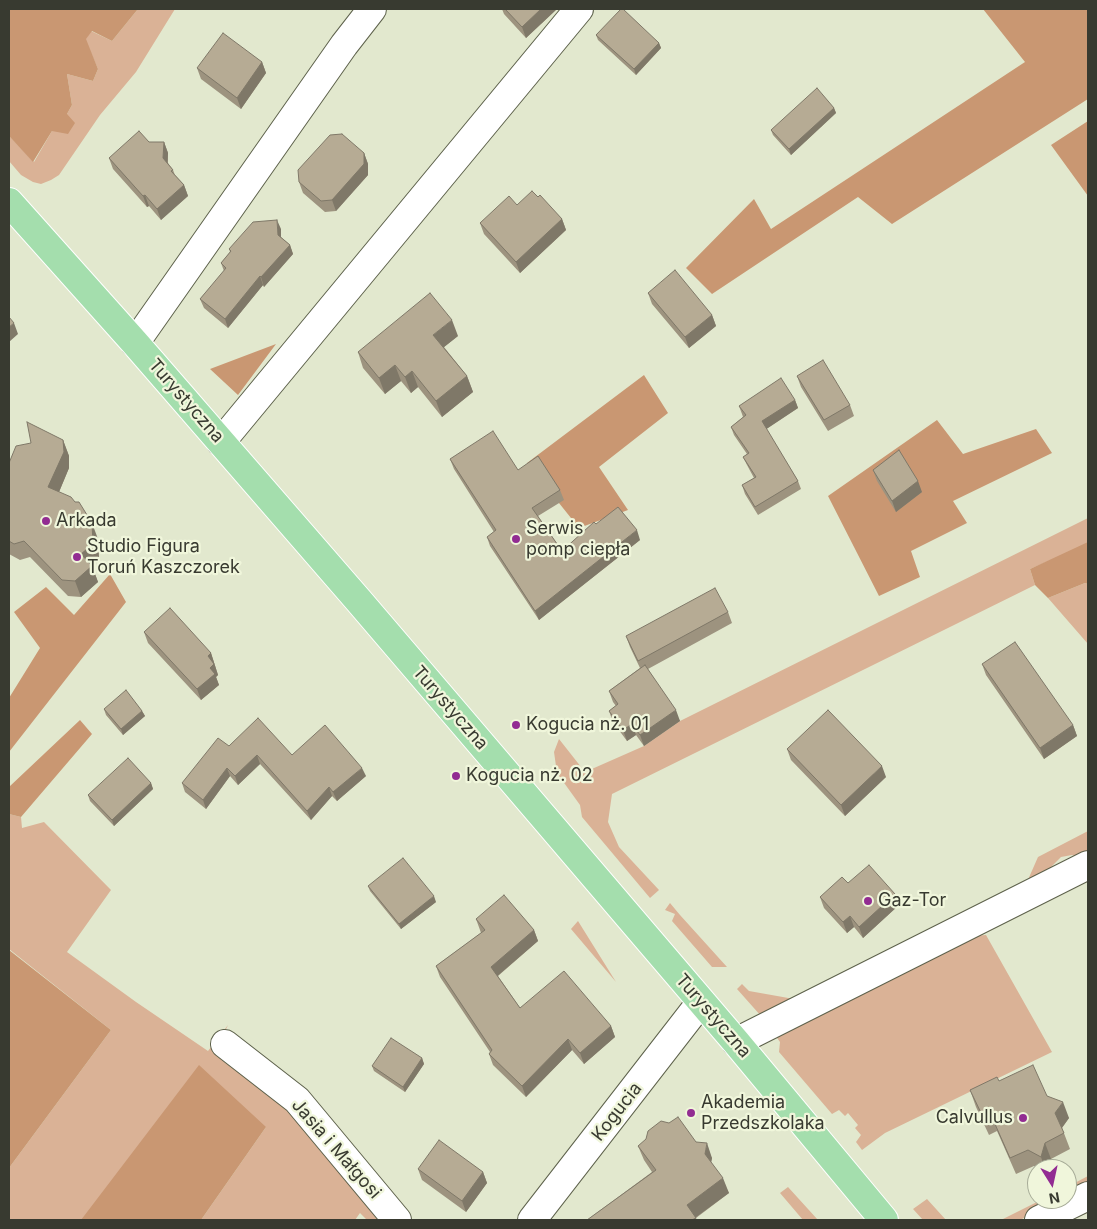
<!DOCTYPE html>
<meta charset="utf-8">
<style>
body{margin:0}
#map{position:relative;width:1097px;height:1229px;overflow:hidden;background:#e2e8ce;font-family:Inter,sans-serif}
canvas{display:block}
.frame{position:absolute;inset:0;border:10px solid #383a30;pointer-events:none}
.north{position:absolute;left:1027px;top:1159px;width:50px;height:50px;box-sizing:border-box;background:#f0f6db;border:1px solid #a6ab97;border-radius:50%;rotate:170deg;font-size:14px;font-weight:700;line-height:20px;text-align:center;color:#383a30}
.north::after{content:'';display:block;margin:auto;width:18px;height:22px;background:#922c92;clip-path:polygon(50% 0,100% 100%,50% 72%,0 100%)}
</style>
<div id="map">
<canvas width="1097" height="1229"></canvas>
<div class="frame"></div>
<div class="north">N</div>
</div>
<script>
const ctx = document.querySelector('canvas').getContext('2d');
ctx.lineJoin = 'round';
function fill(path, color) {
  ctx.fillStyle = color;
  ctx.fill(path, 'evenodd');
}
function toPath(rows) {
  const path = new Path2D();
  for (const r of rows) {
    path.moveTo(r[0], r[1]);
    for (let i = 2; i < r.length; i += 2) path.lineTo(r[i], r[i + 1]);
  }
  return path;
}
function strokePath(path, color, width, dash) {
  ctx.strokeStyle = color;
  ctx.lineWidth = width;
  ctx.lineCap = dash ? 'butt' : 'round';
  ctx.setLineDash(dash || []);
  ctx.stroke(path);
}
function label(font, color, halo, rows, align = 'center') {
  ctx.font = font + ' Inter,sans-serif';
  ctx.lineWidth = 4.5;
  ctx.setLineDash([]);
  ctx.textBaseline = 'middle';
  ctx.strokeStyle = halo;
  ctx.fillStyle = color;
  for (const [text, x, y, turn = 0] of rows) {
    ctx.save();
    ctx.translate(x, y);
    ctx.rotate((+turn || 0) * Math.PI / 180);
    ctx.textAlign = isNaN(turn) ? turn : align;
    if (halo) ctx.strokeText(text, 0, 0);
    ctx.fillText(text, 0, 0);
    ctx.restore();
  }
}
fill(toPath([
 [138,9,175,9,136,72,100,115,59,175,51,180,41,184,33,182,21,175,9,161,9,136,34,162,52,131,67,114,72,105,67,74,93,81,98,69,85,39,91,31,112,41],
 [1088,518,1088,544,1030,569,1035,585,612,794,608,822,619,847,659,890,650,898,582,817,580,805,557,773,554,752,559,739,585,772,644,746,680,721],
 [1085,583,1088,584,1088,644,1048,598],
 [9,814,21,817,22,828,44,822,111,890,67,952,136,1002,208,1051,228,1025,218,1046,288,1105,385,1220,367,1220,360,1213,355,1220,201,1220,266,1127,83,1220,9,1220,9,1168,111,1030,9,949],
 [1088,831,1088,860,1072,855,1061,857,1052,866,1046,876,761,1016,737,989,742,984,749,991,794,999,1027,882,1038,857],
 [670,903,680,915,727,967,712,967,672,921,675,914,665,910],
 [578,921,616,982,571,929],
 [986,935,1052,1052,885,1133,862,1150,856,1142,861,1135,855,1128,858,1125,848,1113,845,1116,839,1110,832,1114,779,1052,780,1042,775,1035,973,936],
 [1088,1176,1088,1185,1067,1196,1067,1187],
 [788,1187,818,1220,803,1220,780,1193],
 [927,1199,946,1220,923,1220,913,1209],
 [1043,1199,1061,1199,1020,1220,1001,1220]
]), '#dab296');
fill(toPath([
 [9,9,138,9,112,41,92,31,86,39,98,69,93,81,67,74,72,105,67,114,75,123,68,134,52,131,33,162,9,136],
 [983,9,1088,9,1088,99,892,224,858,197,712,294,686,268,754,199,771,229,1025,62],
 [1088,121,1088,196,1051,145],
 [276,344,238,395,210,369],
 [644,375,668,413,599,467,628,510,579,528,527,463],
 [937,420,963,454,1036,429,1052,453,953,501,967,523,911,551,920,577,879,596,828,496],
 [1088,542,1088,584,1085,583,1048,598,1035,585,1030,569],
 [110,574,126,602,9,752,9,698,40,648,14,612,46,587,74,615],
 [80,720,92,734,21,817,9,814,9,787],
 [9,950,111,1030,9,1168],
 [199,1065,266,1127,201,1220,81,1220]
]), '#c99772');
const minor = toPath([
 [135,343,344,45,372,9],
 [221,442,579,9],
 [736,1042,1088,865],
 [225,1044,297,1100,397,1220],
 [532,1220,701,1002],
 [1039,1220,1088,1196]
]);
const major = toPath([
 [9,202,135,343,359,601,736,1042,884,1220]
]);
strokePath(minor, '#5d614b', 30);
strokePath(major, '#fff', 30);
strokePath(minor, '#fff', 28);
strokePath(major, '#a4dead', 28);
fill(toPath([
 [502,9,557,9,526,38,504,14],
 [596,35,659,43,661,48,636,75,598,40],
 [262,62,266,73,241,109,201,79,197,68],
 [834,108,836,113,791,155,773,135,771,130],
 [149,142,164,142,168,153,168,163,173,170,175,175,184,185,188,196,161,220,149,206,147,207,113,169,109,158],
 [364,153,368,164,368,175,336,211,325,212,303,193,299,182],
 [538,197,562,219,566,230,520,273,484,234,480,223,517,205],
 [281,229,281,237,290,245,293,254,264,287,263,285,228,328,204,308,200,299,224,271,221,263,230,252,229,249],
 [648,293,712,315,716,326,689,348,652,304],
 [458,336,444,347,467,376,473,392,442,417,418,387,411,393,401,381,385,394,363,368,358,352],
 [797,376,850,405,854,416,828,431,801,387],
 [795,400,798,408,766,429,798,481,801,489,758,515,745,494,742,485,754,478,747,465,743,457,747,454,734,435,731,427,743,417,742,414,739,406],
 [63,440,69,456,69,468,59,492,98,539,99,560,92,566,98,582,81,597,68,596,30,557,20,560,9,554,9,463],
 [450,459,518,470,560,490,564,500,538,516,562,551,596,524,640,540,539,620,490,546,487,537,494,532,454,469],
 [873,470,922,492,896,512,877,481],
 [728,612,732,623,648,669,680,721,644,746,636,735,627,741,613,722,609,711,616,706,613,702,609,691,640,668,630,647,626,636],
 [144,632,211,653,218,675,216,677,219,685,201,700,148,643],
 [982,664,1073,725,1077,736,1044,759,986,675],
 [104,709,142,711,145,716,123,735,106,715],
 [229,746,292,755,366,776,337,801,332,796,311,820,260,764,238,785,230,776,206,809,185,792,182,783],
 [787,749,886,777,845,816,791,760],
 [151,783,153,789,114,826,90,801,88,795],
 [848,883,895,894,899,905,863,938,854,927,847,933,824,908,820,897],
 [368,886,436,902,401,929,370,891],
 [476,919,534,930,538,941,498,976,520,1008,611,1026,615,1037,584,1064,572,1050,526,1097,493,1065,489,1054,490,1052,440,977,436,966,481,933,480,930],
 [422,1058,424,1064,405,1092,374,1071,372,1066],
 [999,1081,1047,1096,1069,1118,1062,1128,1070,1149,1051,1159,1048,1169,1040,1169,1034,1166,1016,1174,997,1131,989,1135,976,1107,970,1090],
 [696,1142,712,1158,711,1162,729,1193,696,1218,697,1220,587,1220,652,1172,644,1160,638,1146],
 [418,1169,483,1172,487,1183,466,1212,422,1180]
]), '#9d937f');
fill(toPath([
 [541,9,557,9,526,38,522,27],
 [659,43,661,48,636,75,634,69],
 [262,62,266,73,241,109,237,98],
 [834,108,836,113,791,155,789,149],
 [164,142,168,153,167,169,163,158],
 [364,153,368,164,368,175,336,211,332,200],
 [184,185,188,196,161,220,157,209],
 [145,195,149,206,147,207,143,196],
 [562,219,566,230,520,273,516,262],
 [277,220,281,229,281,244,278,235],
 [290,245,293,254,264,287,261,277],
 [260,276,263,285,228,328,225,319],
 [712,315,716,326,689,348,685,337],
 [452,320,458,336,439,351,433,335],
 [14,323,18,334,9,342,9,327],
 [395,365,401,381,385,394,379,378],
 [412,371,418,387,411,393,405,377],
 [467,376,473,392,442,417,436,401],
 [795,400,798,408,765,430,762,421],
 [63,440,69,456,69,468,54,504,48,487],
 [918,481,922,492,896,512,892,501],
 [92,523,98,539,99,560,92,566,98,582,81,597,75,581,81,554],
 [637,530,640,540,539,620,535,611],
 [211,653,218,675,216,677,219,685,201,700,197,689,208,656],
 [676,710,680,721,644,746,640,735],
 [142,711,145,716,123,735,121,729],
 [632,724,636,735,627,741,623,730],
 [1073,725,1077,736,1044,759,1040,748],
 [257,755,260,764,238,785,235,776],
 [882,766,886,777,845,816,841,805],
 [227,768,230,776,206,809,203,800],
 [362,768,366,776,337,801,333,792],
 [151,783,153,789,114,826,112,820],
 [329,787,332,796,311,820,307,811],
 [895,894,899,905,863,938,859,927],
 [434,896,436,902,401,929,399,924],
 [850,916,854,927,847,933,843,922],
 [534,930,538,941,495,978,491,967],
 [611,1026,615,1037,584,1064,580,1053],
 [568,1039,572,1050,526,1097,522,1086],
 [422,1058,424,1064,405,1092,403,1087],
 [1063,1102,1069,1118,1061,1129,1055,1113],
 [707,1143,712,1158,710,1168,705,1154],
 [1045,1143,1051,1159,1048,1169,1045,1169,1041,1157],
 [483,1172,487,1183,466,1212,462,1201],
 [723,1178,729,1193,692,1220,687,1205]
]), '#7f7868');
const building = toPath([
 [505,9,541,9,522,27,505,9],
 [621,9,623,9,659,43,634,69,596,35,621,9],
 [223,33,262,62,237,98,197,68,223,33],
 [817,88,834,108,789,149,771,130,817,88],
 [139,131,149,142,164,142,163,158,173,170,171,171,184,185,157,209,145,195,143,196,109,158,139,131],
 [342,134,364,153,364,164,332,200,321,201,299,182,298,170,330,135,342,134],
 [532,191,538,197,540,195,562,219,516,262,480,223,509,196,517,205,532,191],
 [277,220,278,235,290,245,261,277,260,276,225,319,200,299,226,268,221,263,231,251,229,249,253,222,277,220],
 [675,270,712,315,685,337,648,293,675,270],
 [430,293,452,320,433,335,467,376,436,401,412,371,405,377,395,365,379,378,358,352,430,293],
 [9,317,14,323,9,327,9,317],
 [823,360,850,405,824,420,797,376,823,360],
 [781,378,795,400,762,421,798,481,755,507,742,485,756,477,743,457,749,453,731,427,746,415,739,406,781,378],
 [27,422,63,440,64,452,48,487,71,497,75,502,79,502,92,523,93,544,81,554,92,566,75,581,62,580,24,541,14,544,9,541,9,463,16,446,31,443,27,422],
 [493,431,518,470,538,456,560,490,532,508,562,551,594,522,596,524,618,507,637,530,535,611,487,537,496,530,450,459,493,431],
 [899,450,918,481,892,501,873,470,899,450],
 [715,588,728,612,638,661,626,636,715,588],
 [170,608,211,653,208,656,214,664,210,668,215,674,197,689,144,632,170,608],
 [1015,642,1073,725,1040,748,982,664,1015,642],
 [645,665,676,710,640,735,632,724,623,730,609,711,618,704,609,691,645,665],
 [126,690,142,711,121,729,104,709,126,690],
 [828,710,882,766,841,805,787,749,828,710],
 [258,718,292,755,325,725,362,768,333,792,329,787,307,811,257,755,235,776,227,768,203,800,182,783,218,738,229,746,258,718],
 [128,758,151,783,112,820,88,795,128,758],
 [403,858,434,896,399,924,368,886,403,858],
 [869,865,895,894,859,927,850,916,843,922,820,897,842,877,848,883,869,865],
 [504,895,534,930,491,967,520,1008,564,971,611,1026,580,1053,568,1039,522,1086,489,1054,492,1050,436,966,485,930,476,919,504,895],
 [391,1038,422,1058,403,1087,372,1066,391,1038],
 [1033,1065,1047,1096,1063,1102,1055,1113,1064,1133,1045,1143,1041,1157,1028,1150,1010,1158,991,1115,984,1119,970,1090,997,1077,999,1081,1033,1065],
 [678,1117,696,1142,707,1143,705,1154,723,1178,687,1205,696,1218,692,1220,587,1220,656,1170,638,1146,646,1139,648,1131,661,1121,669,1123,678,1117],
 [439,1140,483,1172,462,1201,418,1169,439,1140]
]);
fill(building, '#b6ab94');
strokePath(building, '#7f7868', 1);
for (const [x, y, r, color] of [
 [46,521,5,"#922c92"],
 [516,539,5,"#922c92"],
 [77,557,5,"#922c92"],
 [516,725,5,"#922c92"],
 [456,776,5,"#922c92"],
 [868,901,5,"#922c92"],
 [691,1113,5,"#922c92"],
 [1023,1118,5,"#922c92"]
]) {
  const dot = new Path2D();
  dot.arc(x, y, r, 0, 2 * Math.PI);
  ctx.fillStyle = color;
  ctx.fill(dot);
  strokePath(dot, '#f0f6db', 2);
}
label('18px', '#383a30', '#f0f6db', [
 ["Turystyczna",186,401,49],
 ["Turystyczna",450,708,49],
 ["Turystyczna",713,1016,49],
 ["Kogucia",617,1112,-52],
 ["Jasia i Małgosi",336,1149,49]
]);
label('18px', '#383a30', '#f0f6db', [
 ["Arkada",56,521],
 ["Serwis",526,529],
 ["pomp ciepła",526,550],
 ["Studio Figura",87,547],
 ["Toruń Kaszczorek",87,568],
 ["Kogucia nż. 01",526,725],
 ["Kogucia nż. 02",466,776],
 ["Gaz-Tor",878,901],
 ["Akademia",701,1103],
 ["Przedszkolaka",701,1124],
 ["Calvullus",1013,1118,"right"]
], 'left');
</script>
